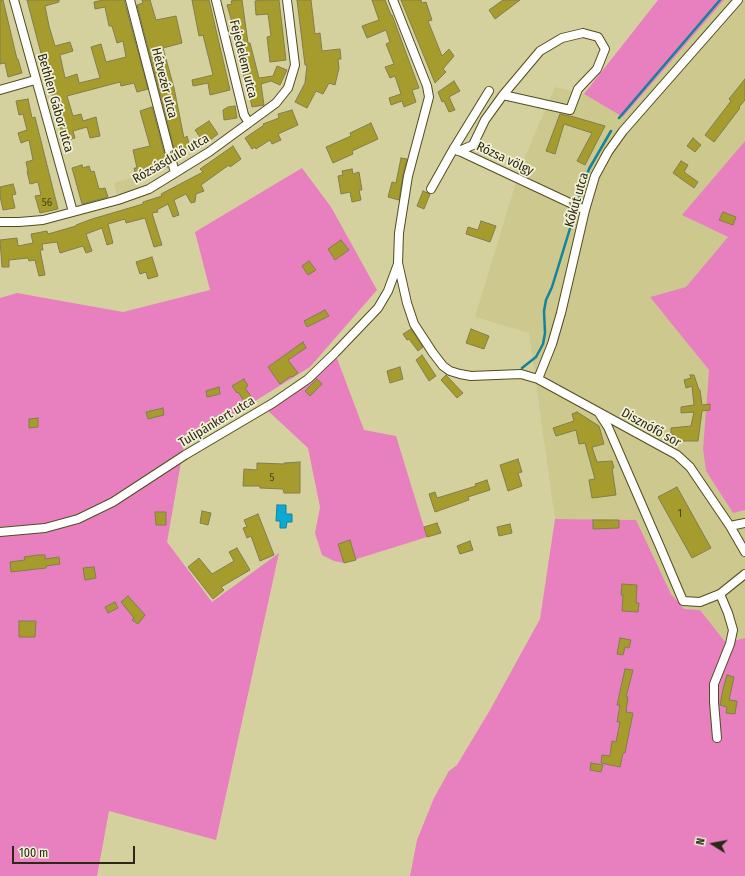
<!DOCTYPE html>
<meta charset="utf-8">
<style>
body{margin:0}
#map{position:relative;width:745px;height:876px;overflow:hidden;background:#d5d19e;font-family:"Fira Sans Condensed",sans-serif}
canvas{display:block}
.north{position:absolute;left:693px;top:824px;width:40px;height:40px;-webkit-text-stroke:3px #f2f0d7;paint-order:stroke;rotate:281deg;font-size:11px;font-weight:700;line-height:16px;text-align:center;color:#2b2915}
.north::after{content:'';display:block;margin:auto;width:14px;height:18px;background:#2b2915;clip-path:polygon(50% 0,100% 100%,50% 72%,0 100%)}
.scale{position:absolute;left:12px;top:846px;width:123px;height:18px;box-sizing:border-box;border:2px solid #2b2915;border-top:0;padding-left:5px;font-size:12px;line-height:14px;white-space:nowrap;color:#2b2915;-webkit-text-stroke:3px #f2f0d7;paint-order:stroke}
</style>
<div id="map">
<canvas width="745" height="876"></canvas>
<div class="north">N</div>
<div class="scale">100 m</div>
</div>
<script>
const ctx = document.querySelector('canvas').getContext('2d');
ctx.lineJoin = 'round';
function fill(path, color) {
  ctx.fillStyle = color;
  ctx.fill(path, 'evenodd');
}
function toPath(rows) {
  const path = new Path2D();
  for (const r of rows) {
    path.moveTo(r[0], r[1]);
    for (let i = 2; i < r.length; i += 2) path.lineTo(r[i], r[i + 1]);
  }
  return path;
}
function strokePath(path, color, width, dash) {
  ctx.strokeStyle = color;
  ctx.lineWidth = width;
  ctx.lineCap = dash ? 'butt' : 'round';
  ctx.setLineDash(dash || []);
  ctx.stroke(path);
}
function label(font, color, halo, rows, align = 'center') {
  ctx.font = font + ' "Fira Sans Condensed",sans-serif';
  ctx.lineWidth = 3.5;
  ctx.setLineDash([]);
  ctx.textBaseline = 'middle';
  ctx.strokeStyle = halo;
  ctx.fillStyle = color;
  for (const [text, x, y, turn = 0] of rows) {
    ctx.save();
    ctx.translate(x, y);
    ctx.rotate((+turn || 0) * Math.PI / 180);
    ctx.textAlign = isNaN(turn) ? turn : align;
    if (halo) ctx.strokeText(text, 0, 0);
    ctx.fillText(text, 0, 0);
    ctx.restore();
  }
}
fill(toPath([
 [724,0,745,0,745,141,682,215,728,237,686,287,650,297,709,370,703,449,706,471,733,513,745,510,745,638,726,643,700,611,684,609,671,594,636,520,555,519,529,333,475,317,521,166,555,87,584,94,624,117],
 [136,177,139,189,117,195,114,183]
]), '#ccc88e');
fill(toPath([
 [658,0,724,0,623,117,584,94],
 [745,141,745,510,733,513,706,471,703,449,709,370,650,297,686,287,728,237,682,215],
 [302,168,331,207,377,290,310,367,184,445,167,542,212,602,279,553,216,840,109,811,97,876,0,876,0,298,17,293,123,312,210,290,195,232],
 [335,353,364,430,396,436,427,537,344,563,334,561,322,555,315,533,320,507,308,448,265,408],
 [555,519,636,520,671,594,684,609,700,610,726,643,745,638,745,876,410,876,417,840,434,798,449,771,457,765,490,710,540,619]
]), '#e87fbf');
const water = toPath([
 [277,505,286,505,286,514,292,514,292,522,287,522,286,528,280,528,280,521,276,521,277,505]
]);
fill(water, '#0ba9d4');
strokePath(water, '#15839b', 1);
strokePath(toPath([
 [619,118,720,0],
 [579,199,589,169,611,131],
 [522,368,536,357,543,344,545,333,544,311,546,300,552,287,576,209]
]), '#15839b', 2.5);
const building = toPath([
 [0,0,3,0,17,59,18,59,22,73,8,77,5,63,0,64,0,0],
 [27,0,59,0,59,2,45,6,49,26,55,46,70,42,73,51,60,55,65,78,77,74,79,83,100,78,91,47,101,44,106,62,126,57,123,41,117,43,112,26,109,26,105,7,95,9,94,2,103,0,124,0,148,89,137,92,134,83,121,86,120,82,67,96,73,116,81,114,83,121,96,117,100,136,90,138,87,127,73,131,75,138,64,141,27,0],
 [142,0,150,0,156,20,176,16,182,43,163,48,174,88,184,138,187,136,190,147,185,148,186,154,176,156,137,5,143,3,142,0],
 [192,0,209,0,230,90,210,95,208,83,193,86,192,80,213,75,203,35,199,36,192,0],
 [236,0,242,0,248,43,250,43,259,78,273,76,277,66,287,70,280,85,271,81,261,84,264,105,252,107,248,88,246,89,237,39,227,5,232,4,231,1,236,0],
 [262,0,279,0,286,60,270,62,267,37,271,36,268,14,256,15,255,1,262,0],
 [297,0,311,0,315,34,320,33,322,51,340,49,341,59,338,59,339,68,335,85,329,83,323,94,316,91,307,108,295,102,305,83,307,65,305,65,297,0],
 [372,0,385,0,391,15,392,15,419,88,412,90,416,102,404,107,402,101,391,105,389,98,401,94,395,76,390,78,385,67,394,64,386,44,390,42,386,30,367,38,362,26,379,20,372,0],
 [401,0,421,0,422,3,426,2,432,20,428,21,442,56,449,49,454,56,443,69,446,72,435,83,401,0],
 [503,0,520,0,495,19,489,10,503,0],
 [745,79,745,100,739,107,740,108,714,142,705,135,731,101,729,99,745,79],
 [454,81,460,91,449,97,455,110,449,112,444,101,442,102,438,92,454,81],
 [28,99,32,118,35,117,58,209,40,213,35,196,41,195,38,182,30,184,27,171,28,171,26,162,33,160,29,140,21,143,18,133,27,130,23,114,19,115,16,101,28,99],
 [235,106,237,118,224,120,223,110,228,107,235,106],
 [152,107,168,167,144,173,145,178,137,180,134,168,137,168,133,150,150,146,140,111,152,107],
 [292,110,298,125,278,134,281,140,272,144,270,140,256,149,255,147,252,149,245,138,264,125,263,124,279,118,278,114,292,110],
 [560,114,574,117,605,126,585,165,577,161,592,133,564,124,555,154,546,151,560,114],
 [209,121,218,134,205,144,195,130,209,121],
 [371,123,378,139,352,151,353,154,333,163,326,147,351,136,350,133,371,123],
 [693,138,701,145,695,152,687,146,693,138],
 [233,146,241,159,230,167,229,165,201,185,204,191,196,194,195,202,191,203,186,194,174,200,179,215,173,217,168,204,157,210,158,212,152,213,162,245,154,247,145,218,126,223,125,219,108,224,113,243,107,245,102,228,86,234,92,251,86,253,83,246,60,253,57,242,42,244,43,250,40,250,45,275,39,276,35,260,29,261,28,258,9,260,9,267,2,267,0,240,17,238,18,246,33,243,31,234,47,231,48,234,76,226,76,225,92,219,143,204,143,202,162,196,161,194,203,172,200,169,233,146],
 [401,158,407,159,403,175,399,200,388,197,392,182,396,183,401,158],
 [681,161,688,165,684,172,698,182,694,188,673,173,681,161],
 [82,165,83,168,89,166,91,172,94,171,99,189,105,188,108,197,82,204,72,168,82,165],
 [352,169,353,174,359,172,362,190,359,190,361,200,352,202,350,192,341,194,338,176,343,175,342,171,352,169],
 [13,184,16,194,12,195,15,208,3,210,0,196,0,187,13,184],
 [423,191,430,194,424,209,417,206,423,191],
 [723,212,736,217,733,225,719,220,723,212],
 [481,221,496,226,490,242,466,234,468,227,478,230,481,221],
 [341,240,349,250,335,260,328,249,341,240],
 [152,257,158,276,148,279,146,272,140,274,136,262,152,257],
 [309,261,316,270,308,275,302,266,309,261],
 [325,310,329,316,307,327,304,321,325,310],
 [411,329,423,347,418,351,409,339,407,340,403,334,411,329],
 [471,329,489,336,484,349,466,343,471,329],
 [303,342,306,348,288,360,298,373,292,377,291,376,280,384,268,367,303,342],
 [422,355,436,376,429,381,416,360,422,355],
 [400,367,403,379,390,383,387,371,400,367],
 [446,375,463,393,457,398,441,380,446,375],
 [690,375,694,375,699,390,700,390,702,405,710,404,710,410,702,411,698,441,673,441,673,434,671,434,671,428,691,426,694,412,681,413,681,407,694,405,692,386,686,388,684,380,691,378,690,375],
 [244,379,248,386,245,388,253,399,246,404,238,392,237,393,232,386,244,379],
 [317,379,322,384,310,396,305,391,317,379],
 [219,387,220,394,207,397,206,391,219,387],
 [163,408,164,415,148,419,146,412,163,408],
 [577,412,599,426,604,444,592,447,597,462,612,461,614,468,612,468,616,495,592,498,589,480,595,479,585,443,579,444,576,430,556,436,553,428,574,421,572,414,577,412],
 [38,418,38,427,29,428,29,419,38,418],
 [518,459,522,472,518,473,522,486,508,491,500,465,518,459],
 [300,462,300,493,284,493,283,489,260,488,260,486,243,486,244,469,257,470,257,463,284,464,284,463,300,462],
 [487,480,490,490,468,497,469,500,435,512,429,494,435,492,437,498,476,486,475,484,487,480],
 [677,487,711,548,692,558,658,497,677,487],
 [202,511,211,513,208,525,200,523,202,511],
 [155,512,166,512,166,525,156,525,155,512],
 [258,514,274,555,260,561,251,536,247,538,243,528,247,527,244,520,258,514],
 [593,520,619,520,619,528,593,529,593,520],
 [437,523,441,533,427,537,424,527,437,523],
 [510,524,512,533,499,536,497,527,510,524],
 [350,540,356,560,344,563,338,544,350,540],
 [470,541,473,550,460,554,457,546,470,541],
 [237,548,250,570,221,587,224,590,213,599,188,567,199,558,212,574,234,561,229,552,237,548],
 [38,555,45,555,45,559,59,557,60,564,46,566,46,568,11,572,10,562,25,560,24,557,38,555],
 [94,567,96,578,85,580,83,568,94,567],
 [622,584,637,585,636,603,639,603,638,612,622,611,623,595,621,595,622,584],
 [128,596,145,615,138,624,132,620,134,618,121,602,128,596],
 [115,602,118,608,108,613,105,607,115,602],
 [19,621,36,621,35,637,19,637,19,621],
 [620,638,631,640,629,648,625,647,623,655,617,654,620,638],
 [625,669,633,670,626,697,628,697,626,712,633,713,625,753,623,753,620,767,601,763,602,755,610,756,612,741,616,742,620,722,617,722,620,705,617,705,625,669],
 [727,675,734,677,729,700,737,701,735,714,726,713,727,707,720,705,723,689,727,675],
 [591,763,603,765,601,772,590,770,591,763]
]);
fill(building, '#a69c2e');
strokePath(building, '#827e4e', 1);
const minor = toPath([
 [14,0,73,212],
 [130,0,175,173],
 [216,0,244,115,249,123],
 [393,0,427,86,429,97,408,176,399,233,398,263,407,303,414,324,433,353,443,366,450,371,460,374,471,376,521,374,538,379,677,455,690,467,730,526,745,552],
 [583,33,598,37,605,49,597,69,578,89,570,110,503,95,540,51,562,38,583,33],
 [0,90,35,80],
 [503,95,485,120,473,145,459,151,585,210],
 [454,148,489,91],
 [431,189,454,148,458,151],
 [0,222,19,222,43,220,118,200,149,189,209,152,276,103,288,88,295,65,287,0],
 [538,379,552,344,561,313,585,210,595,176,608,152,623,131,738,0],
 [599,413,608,427,661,549,683,601,700,602,720,594,745,574],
 [730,526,745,523],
 [0,532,45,528,78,519,113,502,185,455,273,403,308,379,335,353,378,308,388,291,398,264],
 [717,738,714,702,714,684,730,644,733,630,728,613,720,594]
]);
strokePath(minor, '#514d1e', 10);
strokePath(minor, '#fff', 8);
label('11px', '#4a461b', null, [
 ["56",47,203],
 ["5",272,478],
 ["1",680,514]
]);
label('13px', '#2b2915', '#f2f0d7', [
 ["Fejedelem utca",243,59,76],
 ["Hétvezér utca",164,83,76],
 ["Bethlen Gábor utca",55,103,74],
 ["Rózsásdűlő utca",171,159,-30],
 ["Rózsa völgy",505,159,25],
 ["Kőkút utca",577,200,-74],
 ["Tulipánkert utca",217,422,-31],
 ["Disznófő sor",651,428,29]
]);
</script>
